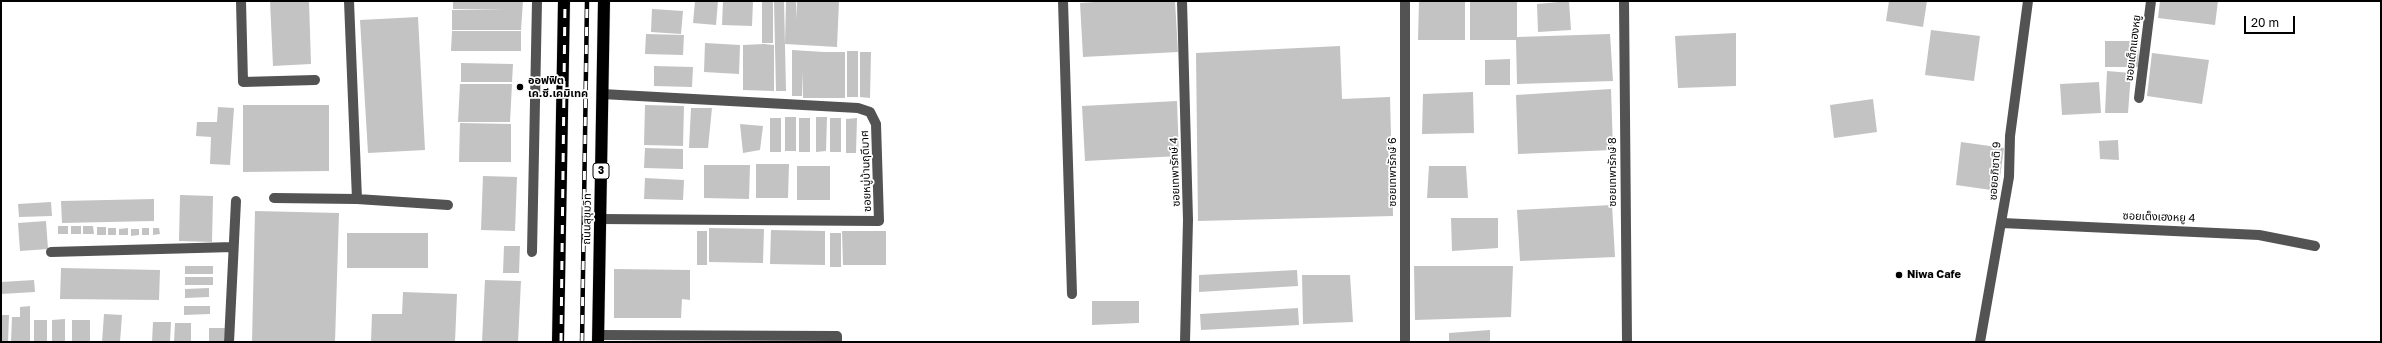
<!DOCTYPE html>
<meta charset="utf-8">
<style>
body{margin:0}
#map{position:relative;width:2382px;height:343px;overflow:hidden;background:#fff;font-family:"Golos Text",sans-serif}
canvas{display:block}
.frame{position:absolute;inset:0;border:2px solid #000;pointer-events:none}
.scale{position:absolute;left:2244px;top:16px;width:51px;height:18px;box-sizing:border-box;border:2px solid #000;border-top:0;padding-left:5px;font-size:12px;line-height:14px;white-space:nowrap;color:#000;-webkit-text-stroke:3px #fff;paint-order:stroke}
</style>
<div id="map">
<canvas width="2382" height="343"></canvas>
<div class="frame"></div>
<div class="scale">20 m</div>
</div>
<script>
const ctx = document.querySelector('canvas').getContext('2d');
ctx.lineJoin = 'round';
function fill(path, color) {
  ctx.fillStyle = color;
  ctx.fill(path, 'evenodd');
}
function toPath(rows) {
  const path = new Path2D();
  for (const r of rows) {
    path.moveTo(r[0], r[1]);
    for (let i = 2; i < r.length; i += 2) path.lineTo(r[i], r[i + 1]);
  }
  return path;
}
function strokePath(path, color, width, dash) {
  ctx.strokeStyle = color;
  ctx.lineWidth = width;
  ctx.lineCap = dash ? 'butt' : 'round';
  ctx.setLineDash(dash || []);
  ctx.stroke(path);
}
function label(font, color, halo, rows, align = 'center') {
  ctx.font = font + ' "Golos Text","Noto Sans Thai",sans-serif';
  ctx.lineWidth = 3.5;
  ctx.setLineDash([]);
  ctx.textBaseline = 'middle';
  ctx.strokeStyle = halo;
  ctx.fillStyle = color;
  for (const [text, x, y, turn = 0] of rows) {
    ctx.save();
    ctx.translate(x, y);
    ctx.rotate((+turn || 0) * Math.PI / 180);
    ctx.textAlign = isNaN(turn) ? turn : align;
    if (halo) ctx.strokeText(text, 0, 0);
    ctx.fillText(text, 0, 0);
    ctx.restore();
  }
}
fill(toPath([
 [270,1,309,1,311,64,273,66],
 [453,1,523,1,521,30,452,30,452,10,506,10,453,9],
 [695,1,718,1,716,25,693,23],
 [723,1,753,1,752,26,722,25],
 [762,1,773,1,773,43,762,43],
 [774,1,784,1,786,91,776,91],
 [786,1,796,1,796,20,797,1,839,1,837,47,785,44],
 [1109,1,1175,1,1178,52,1083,57,1080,3],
 [1419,1,1465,1,1465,40,1418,40],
 [1470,1,1517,1,1517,37,1610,34,1613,81,1517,84,1516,40,1470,40],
 [1569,1,1571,30,1538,32,1537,4],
 [1889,1,1927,1,1923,27,1886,21],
 [2160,1,2218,1,2215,25,2158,18],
 [652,9,683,11,681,34,651,32],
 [418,17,425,150,368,153,360,20],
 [1931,30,1980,36,1974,81,1925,75],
 [452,31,521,31,521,51,451,51],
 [1736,33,1736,86,1678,88,1675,36],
 [646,34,684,35,683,55,645,54],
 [2105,41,2138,41,2139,67,2105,67],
 [705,43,740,45,739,74,704,72],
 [764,44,774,45,774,91,743,90,743,45],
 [1340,46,1342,99,1390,97,1393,216,1198,221,1196,53],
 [792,50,824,52,824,98,803,98,803,71,802,96,792,96],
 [847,51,858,51,858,97,847,97],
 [824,52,845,52,845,98,824,98],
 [860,52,871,52,870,98,860,97],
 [2152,53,2209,60,2202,104,2147,96],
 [1510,59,1510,85,1485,85,1485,60],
 [461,63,513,64,512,82,461,82],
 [654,66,693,67,692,87,654,86],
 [2107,71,2131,73,2128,113,2105,113],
 [2099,82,2101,113,2062,115,2060,84],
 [460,84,512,84,510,122,458,122],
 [1611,89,1613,150,1518,154,1516,95],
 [1473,92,1474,133,1422,134,1423,94],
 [1873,99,1877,132,1834,138,1830,105],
 [1177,101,1179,156,1085,161,1082,106],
 [243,105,329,105,329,171,243,172],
 [645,105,684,106,683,146,644,145],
 [218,107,234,108,230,165,210,164,211,137,196,136,197,122,217,122],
 [691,108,712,108,708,148,689,148],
 [785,117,796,117,796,151,785,151],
 [816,117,827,117,826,151,816,152],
 [770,118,781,118,781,152,770,152],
 [799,118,810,118,810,152,799,152],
 [830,118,841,118,841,152,830,152],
 [857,118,856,153,846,153,846,119],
 [460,123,511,124,511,162,459,162],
 [740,124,763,126,760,150,743,153],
 [2118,140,2119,160,2100,159,2099,141],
 [1961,142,2004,148,1998,191,1956,185],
 [645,148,683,149,683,169,644,168],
 [756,164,789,164,788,198,756,198],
 [704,165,750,165,749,199,704,198],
 [797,166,830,166,830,200,797,200],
 [1429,166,1466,166,1468,198,1427,198],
 [483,176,517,177,515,231,481,230],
 [645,178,684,180,683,200,644,199],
 [180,195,213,196,212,242,179,241],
 [154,199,154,221,62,223,61,201],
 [51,202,52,216,19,217,18,204],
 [1612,205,1615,257,1520,261,1517,210],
 [255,211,339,213,335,342,252,342],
 [1451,218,1498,218,1498,248,1452,251],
 [46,221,48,249,20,251,18,223],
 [58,226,68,226,68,234,58,234],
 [71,226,81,226,81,234,71,234],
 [83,226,93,226,94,234,83,234],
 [97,227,106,227,106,235,97,235],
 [108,228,116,228,116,235,108,235],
 [128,228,128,235,119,235,119,229],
 [142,228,149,228,149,235,142,235],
 [153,228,159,228,160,234,153,235],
 [709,228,764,229,763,263,709,262],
 [131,229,139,229,139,235,131,236],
 [771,230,825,231,825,265,770,264],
 [697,231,707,231,707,265,697,265],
 [842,231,886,231,886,265,843,265],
 [347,233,428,233,428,268,347,268],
 [830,233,841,233,841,267,830,267],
 [504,246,520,246,519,273,503,273],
 [185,266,213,266,213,274,185,274],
 [1414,266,1513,266,1511,317,1415,320],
 [61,268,160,270,159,300,60,299],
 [614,269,690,270,690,300,682,299,681,318,614,318],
 [1297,270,1298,286,1199,292,1199,275],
 [1302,275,1350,275,1353,322,1303,324],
 [185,277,213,277,213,285,185,285],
 [34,280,35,292,1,294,1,282],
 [485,280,521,281,518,342,482,342],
 [209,288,209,297,185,298,185,289],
 [403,292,457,294,455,342,371,342,372,314,402,314],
 [1092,301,1139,301,1139,323,1092,325],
 [30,306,30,342,11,342,12,317,20,317,20,307],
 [184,306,210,306,210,314,184,315],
 [1298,308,1299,325,1201,330,1200,314],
 [104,314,122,315,120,342,102,342],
 [1,315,9,315,8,342,1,342],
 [65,319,65,342,52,342,52,320],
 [34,320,47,320,47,342,34,342],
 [72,320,90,320,90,342,72,342],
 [153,322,171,322,170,342,152,342],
 [175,323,191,323,191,342,174,342],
 [209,328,225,328,224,342,209,342],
 [1490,330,1490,342,1449,342,1449,333]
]), '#c3c3c3');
const highway = toPath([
 [558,342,564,1],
 [598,342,604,1]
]);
strokePath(highway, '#dbdbdb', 13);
strokePath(toPath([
 [241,1,243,82,315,80],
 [349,1,357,199],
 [1063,1,1072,294],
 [1182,1,1188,220,1185,342],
 [1405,1,1405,342],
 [1624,1,1627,342],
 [2139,98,2151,1],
 [274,198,357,199,448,205],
 [600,219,879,221,876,124,870,112,858,108,602,94],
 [2002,223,2259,235,2315,246],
 [51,252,233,247],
 [532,252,537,1],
 [598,335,837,336,837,342],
 [229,342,236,201],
 [1980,342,2009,177,2010,136,2028,1]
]), '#535353', 10);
strokePath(highway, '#000', 12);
const rail = toPath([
 [561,342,565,1],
 [582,342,587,1]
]);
strokePath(rail, '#000', 4.5);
strokePath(rail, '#fff', 3, [9]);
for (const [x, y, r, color] of [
 [520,87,4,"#000"],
 [1899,275,4,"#000"]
]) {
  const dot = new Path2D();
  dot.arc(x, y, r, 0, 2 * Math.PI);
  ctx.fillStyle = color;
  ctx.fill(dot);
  strokePath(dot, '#fff', 1.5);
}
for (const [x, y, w] of [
 [601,171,16]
]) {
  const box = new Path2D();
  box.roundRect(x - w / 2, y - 8, w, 16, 3);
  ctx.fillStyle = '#fff';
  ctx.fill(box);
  strokePath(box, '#000', 1);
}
label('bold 10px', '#000', null, [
 ["3",601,171]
]);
label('11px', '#000', '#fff', [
 ["ซอยเต็กแฮงหยู",2133,48,-83],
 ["ซอยหมู่บ้านฤดีมาศ",866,171,-92],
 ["ซอยอภิชาติ 9",1995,171,-86],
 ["ซอยเทพารักษ์ 4",1175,172,-92],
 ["ซอยเทพารักษ์ 6",1393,172,-90],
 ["ซอยเทพารักษ์ 8",1613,172,-90],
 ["ซอยเต็งเฮงหยู 4",2159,217,2],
 ["ถนนสุขุมวิท",587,219,-89]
]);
label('bold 11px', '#000', '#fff', [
 ["ออฟฟิต",528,81],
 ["เค.ซี.เคมิเทค",528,94],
 ["Niwa Cafe",1907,275]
], 'left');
</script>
